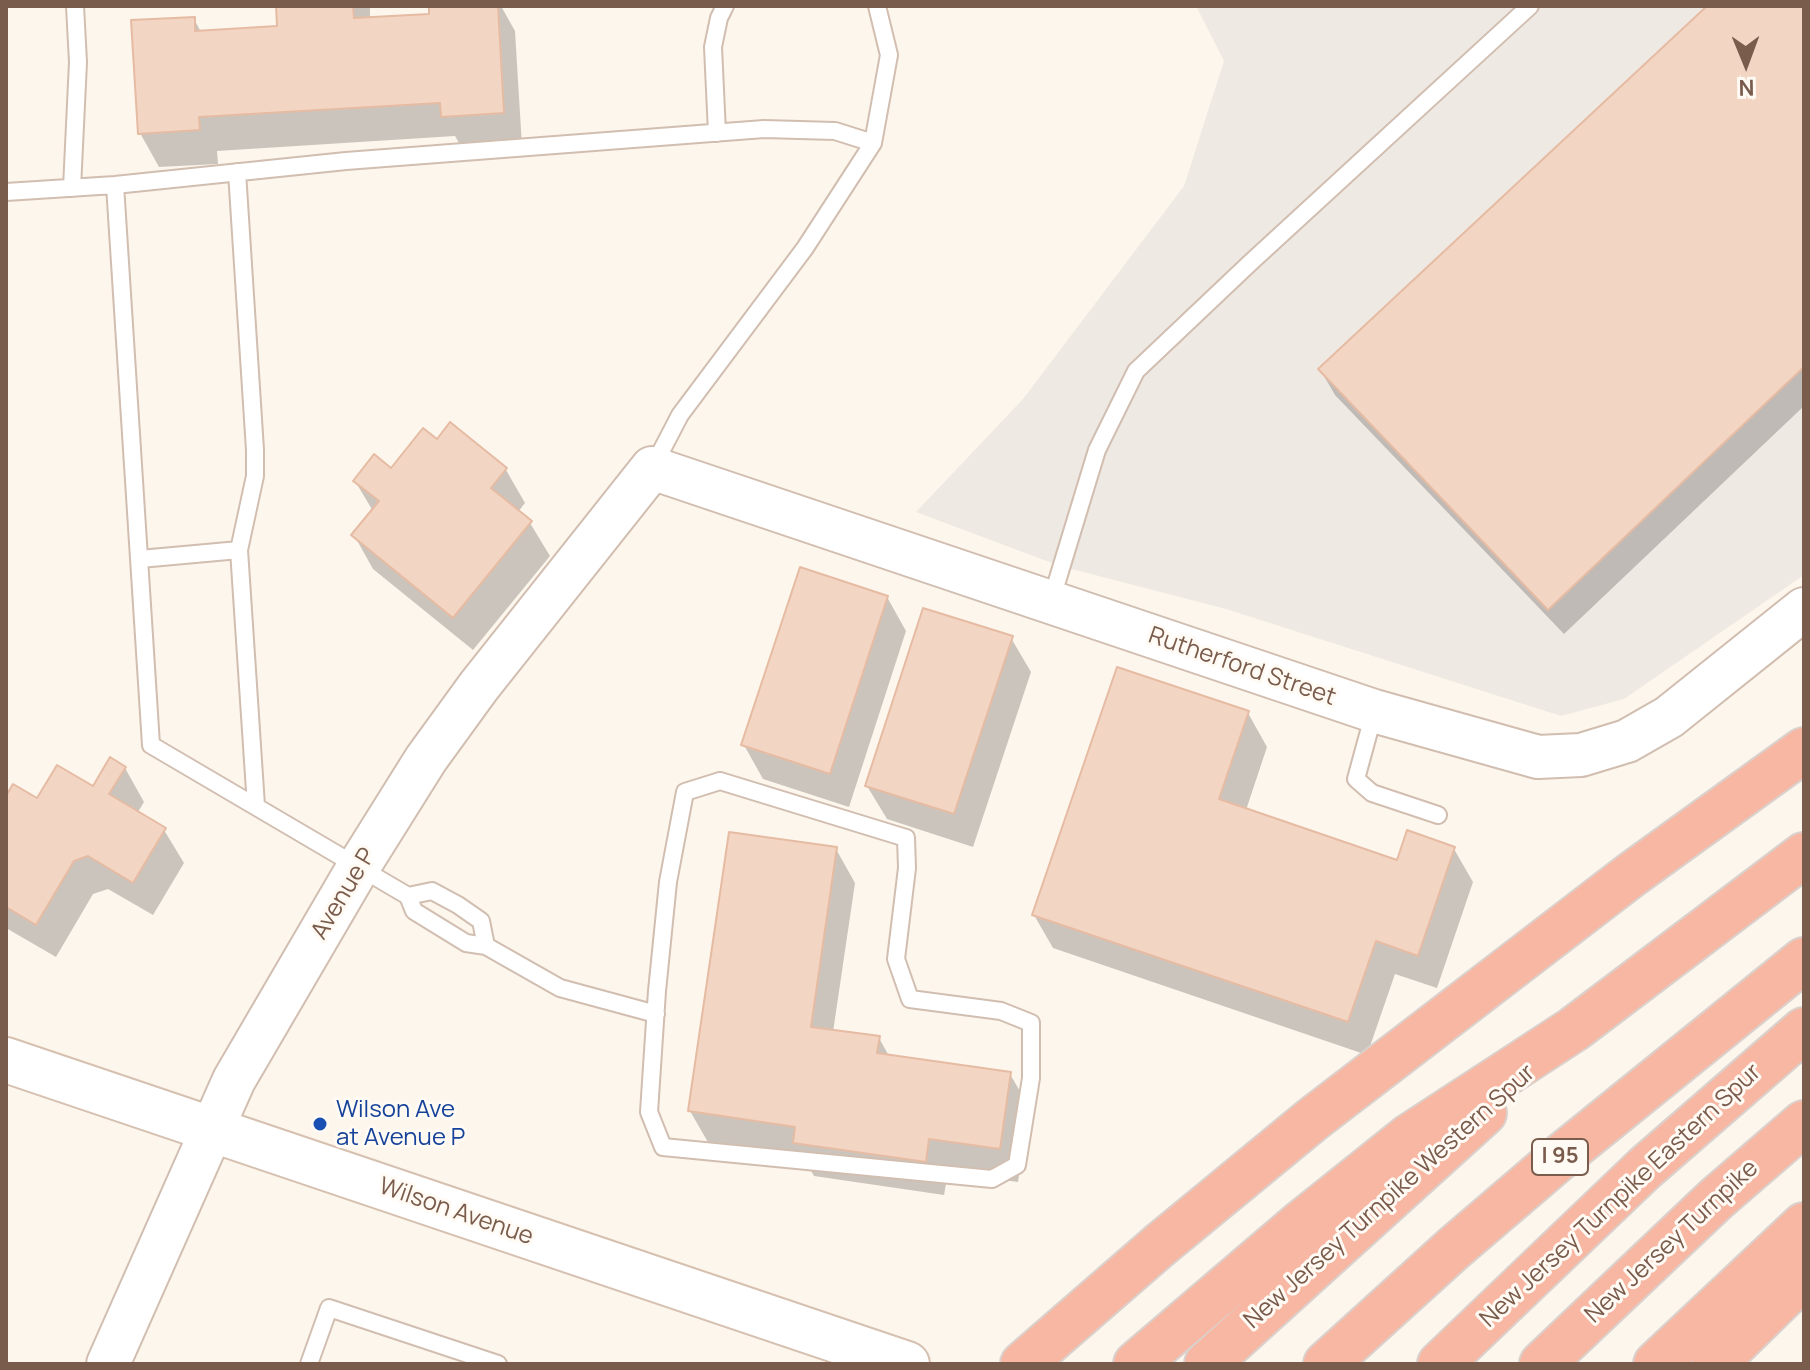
<!DOCTYPE html>
<style>
body{margin:0}
#map{position:relative;width:1810px;height:1370px;overflow:hidden;background:#fdf6ec;font-family:Manrope,sans-serif}
canvas{display:block}
.frame{position:absolute;inset:0;border:8px solid #7a5c4d;pointer-events:none}
.north{position:absolute;left:1706px;top:24px;width:80px;height:80px;-webkit-text-stroke:6px #fffaf3;paint-order:stroke;rotate:179deg;font-size:22px;font-weight:700;line-height:32px;text-align:center;color:#7a5c4d}
.north::after{content:'';display:block;margin:auto;width:28px;height:36px;background:#7a5c4d;clip-path:polygon(50% 0,100% 100%,50% 72%,0 100%)}
</style>
<div id="map">
<canvas width="1810" height="1370"></canvas>
<div class="frame"></div>
<div class="north">N</div>
</div>
<script>
const ctx = document.querySelector('canvas').getContext('2d');
ctx.lineJoin = 'round';
function fill(path, color) {
  ctx.fillStyle = color;
  ctx.fill(path, 'evenodd');
}
function toPath(rows) {
  const path = new Path2D();
  for (const r of rows) {
    path.moveTo(r[0], r[1]);
    for (let i = 2; i < r.length; i += 2) path.lineTo(r[i], r[i + 1]);
  }
  return path;
}
function strokePath(path, color, width, dash) {
  ctx.strokeStyle = color;
  ctx.lineWidth = width;
  ctx.lineCap = dash ? 'butt' : 'round';
  ctx.setLineDash(dash || []);
  ctx.stroke(path);
}
function label(font, color, halo, rows, align = 'center') {
  ctx.font = font + ' Manrope,sans-serif';
  ctx.lineWidth = 6;
  ctx.setLineDash([]);
  ctx.textBaseline = 'middle';
  ctx.strokeStyle = halo;
  ctx.fillStyle = color;
  for (const [text, x, y, turn = 0] of rows) {
    ctx.save();
    ctx.translate(x, y);
    ctx.rotate((+turn || 0) * Math.PI / 180);
    ctx.textAlign = isNaN(turn) ? turn : align;
    if (halo) ctx.strokeText(text, 0, 0);
    ctx.fillText(text, 0, 0);
    ctx.restore();
  }
}
fill(toPath([
 [1196,6,1804,6,1804,575,1624,699,1561,716,1226,609,1060,566,916,512,1023,399,1184,186,1224,61]
]), '#efe9e4');
fill(toPath([
 [278,6,370,6,370,19,432,16,431,6,501,6,515,31,522,146,463,150,455,136,217,151,218,164,159,167,140,133,194,19,201,32,280,27],
 [1710,6,1804,6,1804,406,1564,634,1335,395,1320,369],
 [437,441,506,470,525,503,518,512,530,523,550,556,473,650,373,569,354,535,373,511,355,481,391,471],
 [887,597,906,631,849,807,763,779,744,745],
 [1011,638,1031,672,973,847,887,819,867,786],
 [1248,713,1267,747,1246,810,1398,862,1454,849,1473,882,1437,988,1395,974,1367,1055,1053,948,1034,915],
 [125,768,144,802,138,812,164,830,184,863,153,915,108,889,93,894,56,957,6,928,6,800,38,801,94,789],
 [836,849,855,883,833,1032,879,1038,889,1056,1010,1074,1029,1107,1018,1182,948,1172,944,1195,814,1176,804,1158,709,1144,690,1111]
]), '#0003');
const building = toPath([
 [276,6,353,6,354,18,429,14,429,6,498,6,504,113,441,117,440,103,199,117,200,130,138,134,131,20,195,17,195,31,277,26,276,6],
 [1707,6,1804,6,1804,367,1548,610,1318,369,1707,6],
 [450,422,507,468,491,488,532,521,453,618,351,535,379,501,353,481,374,454,391,468,423,428,437,439,450,422],
 [800,567,888,596,830,774,741,745,800,567],
 [923,608,1013,636,954,814,865,786,923,608],
 [1117,667,1249,711,1219,799,1397,860,1407,830,1455,847,1418,956,1376,941,1348,1022,1032,915,1117,667],
 [110,757,126,767,109,794,166,828,133,883,88,856,74,861,36,925,6,907,6,796,13,784,37,798,57,765,93,786,110,757],
 [729,832,837,847,811,1027,880,1036,877,1053,1011,1072,1000,1149,929,1139,926,1162,793,1143,795,1127,688,1111,729,832]
]);
fill(building, '#f3d5c3');
strokePath(building, '#e6bba3', 2);
const service = toPath([
 [717,133,713,47,719,18,725,6],
 [237,172,255,450,255,476,239,550],
 [115,185,151,745,408,896,414,911,466,943,486,946,560,988,656,1014],
 [72,188,78,62,75,6],
 [6,192,115,185,346,161,764,129,835,131,873,143],
 [653,467,680,415,805,248,873,143,889,55,877,6],
 [140,559,239,550,256,806],
 [1051,601,1097,450,1136,371,1250,263,1530,6],
 [1374,713,1356,779,1372,793,1438,815],
 [720,781,906,838,907,868,896,959,910,999,1001,1011,1031,1023,1031,1078,1017,1165,992,1179,663,1147,649,1112,657,991,668,882,685,792,720,781],
 [408,896,432,891,458,905,481,921,486,946],
 [309,1364,329,1308,498,1364]
]);
const tertiary = toPath([
 [108,1364,234,1080,359,866,426,759,479,686,652,468,1374,711,1538,757,1581,755,1627,741,1669,717,1804,609]
]);
const secondary = toPath([
 [6,1060,907,1364]
]);
const motorway = toPath([
 [1023,1364,1160,1245,1313,1119,1631,875,1804,750],
 [1136,1364,1300,1224,1410,1136,1574,1029,1804,855],
 [1207,1364,1484,1113],
 [1326,1364,1454,1248,1558,1159,1804,960],
 [1440,1364,1645,1168,1804,1030],
 [1542,1364,1716,1199,1804,1123],
 [1656,1364,1804,1225],
 [1714,1364,1804,1276]
]);
strokePath(service, '#d1beb0', 20);
strokePath(tertiary, '#d1beb0', 46);
strokePath(secondary, '#d6c0b0', 48);
strokePath(motorway, '#dad1cd', 48);
strokePath(service, '#fff', 16);
strokePath(tertiary, '#fff', 42);
strokePath(secondary, '#fff', 44);
strokePath(motorway, '#f7b7a3', 44);
for (const [x, y, r, color] of [
 [320,1124,8,"#1a4fb4"]
]) {
  const dot = new Path2D();
  dot.arc(x, y, r, 0, 2 * Math.PI);
  ctx.fillStyle = color;
  ctx.fill(dot);
  strokePath(dot, '#fffaf3', 3);
}
for (const [x, y, w] of [
 [1560,1157,56]
]) {
  const box = new Path2D();
  box.roundRect(x - w / 2, y - 18, w, 36, 6);
  ctx.fillStyle = '#fffaf3';
  ctx.fill(box);
  strokePath(box, '#7a5c4d', 2);
}
label('bold 22px', '#7a5c4d', null, [
 ["I 95",1560,1157]
]);
label('24px', '#7a5c4d', '#fffaf3', [
 ["Rutherford Street",1242,667,19],
 ["Avenue P",344,894,-59],
 ["New Jersey Turnpike Eastern Spur",1621,1196,-43],
 ["New Jersey Turnpike Western Spur",1390,1197,-42],
 ["Wilson Avenue",456,1212,19],
 ["New Jersey Turnpike",1672,1242,-43]
]);
label('24px', '#164399', '#fffaf3', [
 ["Wilson Ave",336,1110],
 ["at Avenue P",336,1138]
], 'left');
</script>
